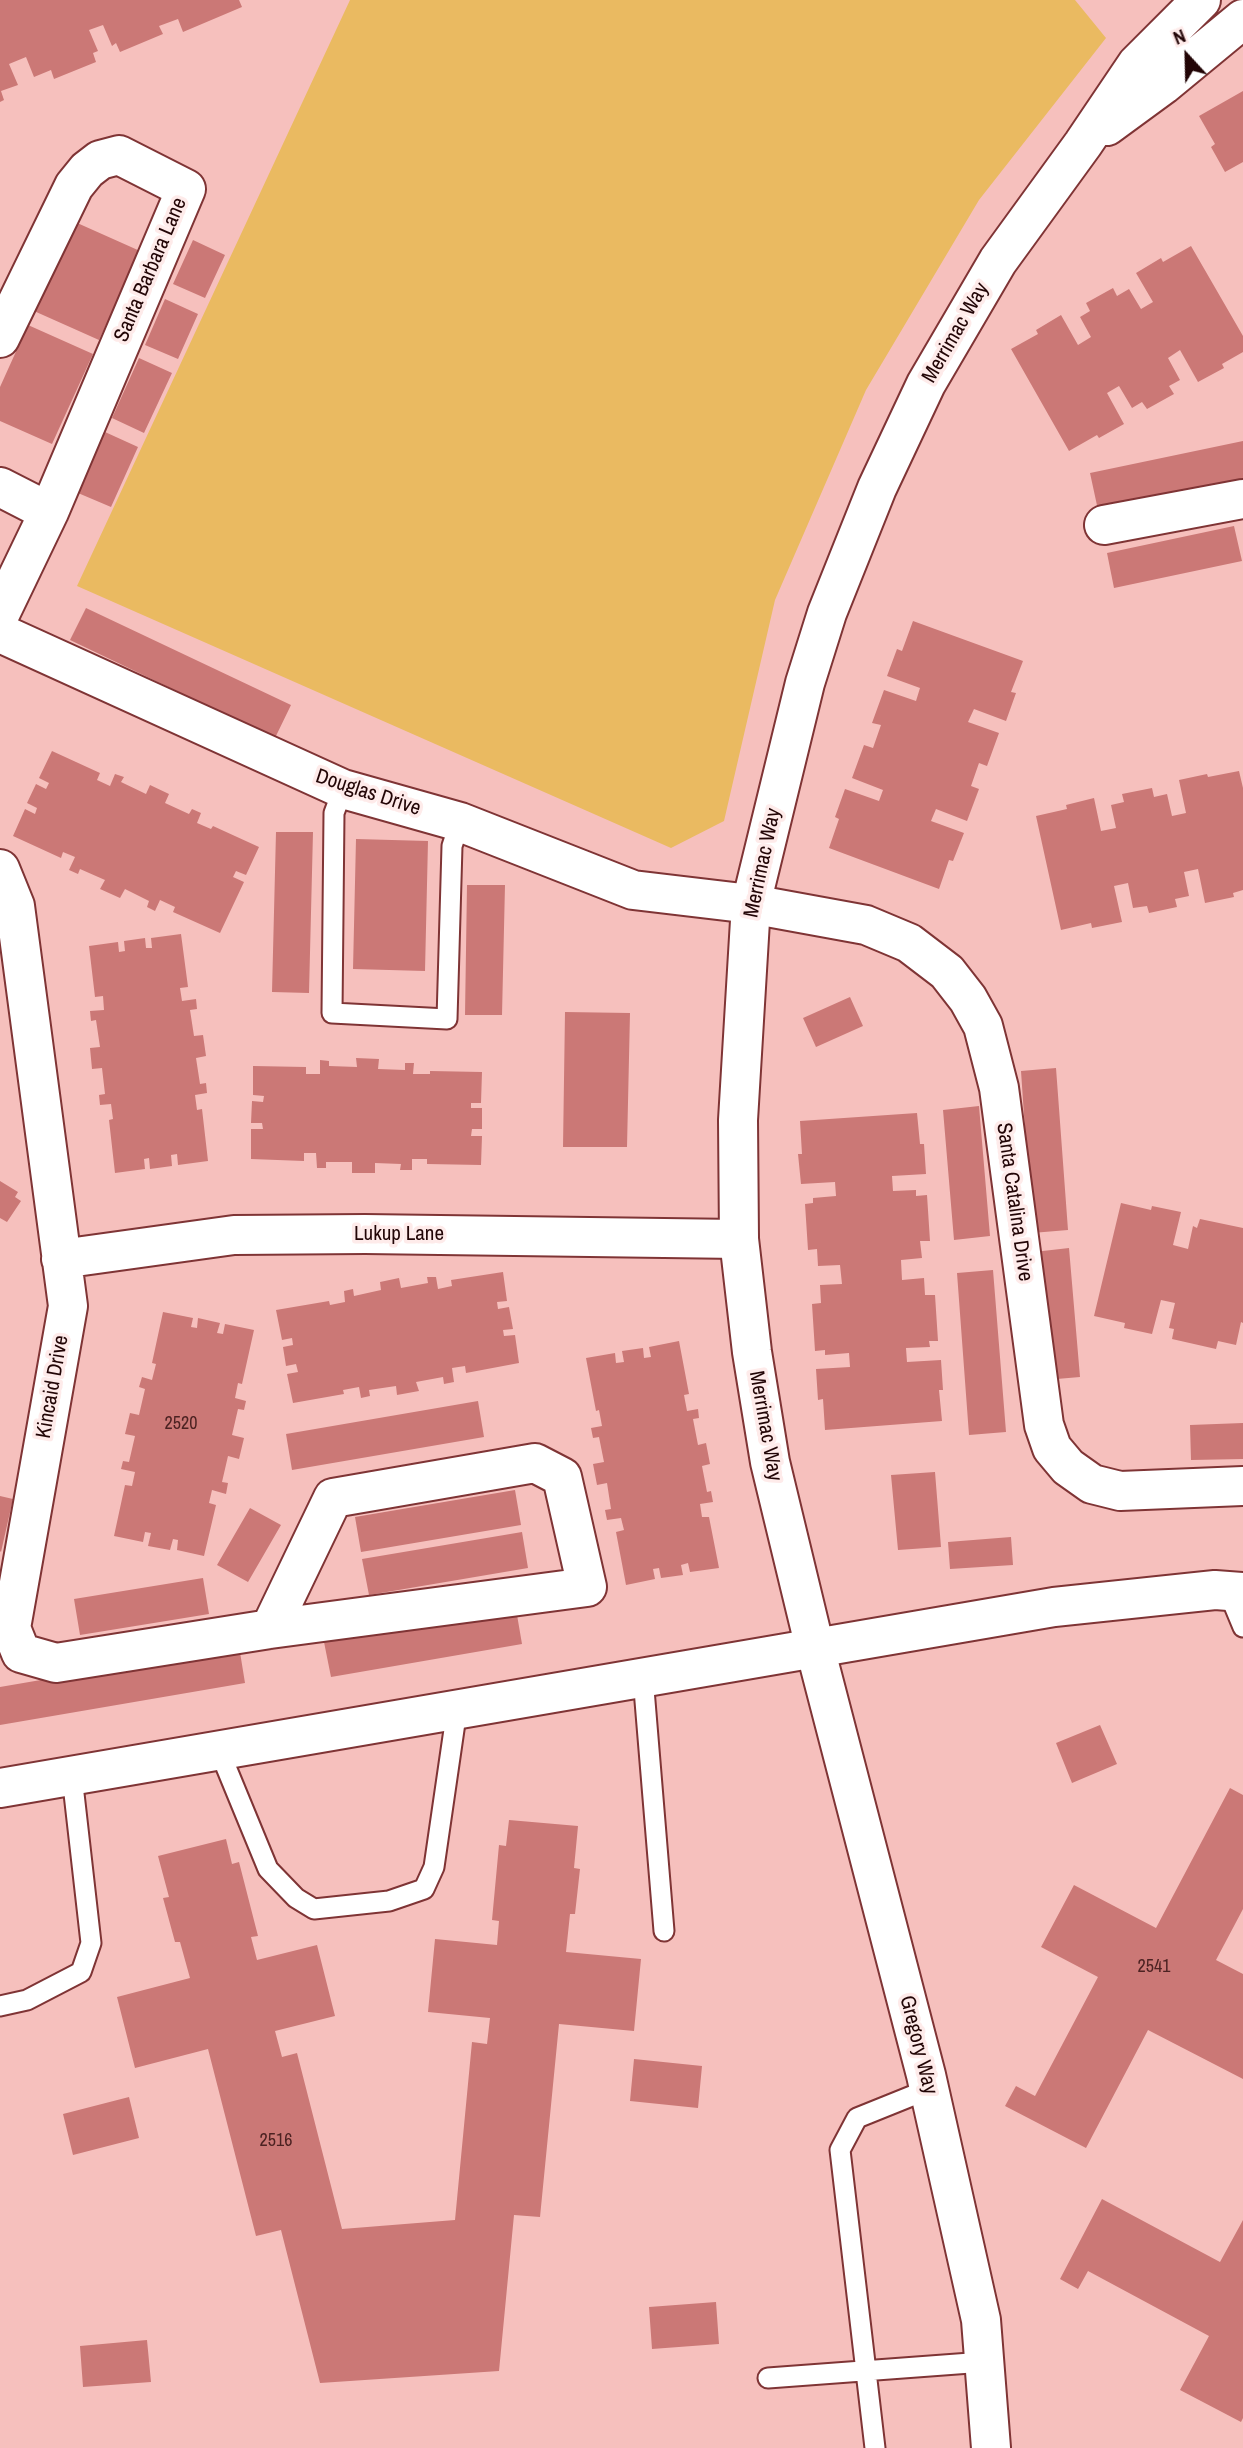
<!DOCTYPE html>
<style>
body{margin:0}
#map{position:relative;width:1243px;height:2448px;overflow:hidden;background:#f6c0bd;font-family:"Archivo Narrow",sans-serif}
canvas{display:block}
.north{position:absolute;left:1152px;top:21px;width:70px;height:70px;-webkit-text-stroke:5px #feebea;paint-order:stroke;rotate:338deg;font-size:19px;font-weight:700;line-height:28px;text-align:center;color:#220506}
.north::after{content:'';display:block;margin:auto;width:24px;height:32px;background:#220506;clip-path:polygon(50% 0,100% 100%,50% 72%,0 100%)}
</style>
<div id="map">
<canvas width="1243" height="2448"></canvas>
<div class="north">N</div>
</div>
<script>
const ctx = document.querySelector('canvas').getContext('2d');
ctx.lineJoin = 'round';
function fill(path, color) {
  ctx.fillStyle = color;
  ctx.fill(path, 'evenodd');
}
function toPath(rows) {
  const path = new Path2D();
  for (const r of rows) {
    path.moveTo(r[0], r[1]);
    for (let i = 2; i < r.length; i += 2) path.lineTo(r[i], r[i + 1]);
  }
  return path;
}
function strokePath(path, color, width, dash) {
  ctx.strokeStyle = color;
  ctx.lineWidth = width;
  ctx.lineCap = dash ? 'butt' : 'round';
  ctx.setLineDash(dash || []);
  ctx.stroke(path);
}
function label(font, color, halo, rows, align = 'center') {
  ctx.font = font + ' "Archivo Narrow",sans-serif';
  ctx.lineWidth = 7;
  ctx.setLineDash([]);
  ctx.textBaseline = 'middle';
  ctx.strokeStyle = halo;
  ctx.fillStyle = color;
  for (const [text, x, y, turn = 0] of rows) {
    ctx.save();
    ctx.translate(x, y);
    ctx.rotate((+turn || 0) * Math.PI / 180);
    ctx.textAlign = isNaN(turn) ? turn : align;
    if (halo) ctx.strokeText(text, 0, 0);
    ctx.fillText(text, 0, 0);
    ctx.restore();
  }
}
fill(toPath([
 [350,0,1075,0,1106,38,979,200,866,390,775,600,724,821,671,848,77,586]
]), '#eaba61');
fill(toPath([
 [0,0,239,0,242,7,183,32,178,19,159,26,163,34,120,52,116,43,112,46,103,25,89,30,98,51,93,53,96,62,54,79,51,70,34,77,26,57,9,64,18,85,1,91,4,100,0,102],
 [1243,91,1243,162,1225,172,1211,147,1215,144,1199,116],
 [75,222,140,251,99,340,34,311],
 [193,240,225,255,205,298,173,284],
 [1191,246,1243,336,1243,352,1222,364,1224,368,1198,382,1180,350,1168,358,1180,380,1169,386,1174,394,1147,409,1142,402,1132,408,1119,386,1107,393,1124,424,1099,438,1097,435,1069,451,1011,349,1038,334,1036,330,1061,315,1078,345,1091,337,1080,317,1090,311,1086,303,1113,288,1117,296,1129,289,1141,309,1153,302,1136,273,1161,258,1163,262],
 [165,299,198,314,178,359,145,345],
 [28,325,93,354,52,444,0,421,0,387],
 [139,358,172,373,144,433,112,418],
 [105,432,138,447,111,507,78,493],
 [1243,441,1243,479,1098,510,1090,473],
 [1234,526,1242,561,1114,588,1107,553],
 [86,608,291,705,275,738,70,640],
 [913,621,1023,661,1011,692,1016,693,1006,721,974,709,968,722,999,733,987,766,979,763,971,786,979,789,967,821,936,809,931,821,964,833,953,861,949,860,939,889,829,848,839,819,835,817,845,789,879,801,883,790,852,778,864,745,873,748,881,725,872,723,884,690,916,701,920,688,887,676,897,649,902,651],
 [52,751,100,773,97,780,110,786,115,774,124,777,121,782,146,794,150,785,169,794,165,803,189,814,192,809,201,813,197,823,211,829,213,826,259,847,246,875,236,871,233,877,244,882,220,933,173,912,175,907,160,900,155,911,147,907,149,901,125,889,120,898,100,889,105,880,80,869,78,874,69,870,75,857,63,852,61,858,13,836,25,809,35,814,37,808,27,803,36,784,46,789,49,783,39,778],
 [1239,771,1243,788,1243,890,1233,893,1234,897,1205,903,1198,869,1184,872,1189,896,1175,899,1177,907,1149,913,1147,906,1133,908,1128,883,1114,886,1122,922,1092,928,1091,923,1061,930,1036,816,1067,809,1066,805,1094,798,1101,831,1116,828,1111,805,1124,802,1122,794,1152,788,1154,797,1167,794,1172,816,1186,813,1179,780,1207,774,1208,777],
 [276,832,313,832,309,993,272,992],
 [356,839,428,841,425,971,353,969],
 [467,885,505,885,502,1015,465,1015],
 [181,934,188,987,180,988,182,1001,196,999,197,1009,190,1010,194,1036,203,1035,206,1056,196,1058,200,1084,206,1083,207,1093,195,1095,197,1110,202,1109,208,1161,178,1165,177,1154,171,1155,172,1166,150,1169,149,1158,144,1159,145,1169,115,1173,109,1120,113,1119,111,1104,100,1105,99,1095,105,1094,102,1068,92,1069,90,1048,100,1047,96,1020,91,1021,90,1011,104,1010,103,996,95,997,89,946,118,942,119,952,125,951,124,941,145,938,146,948,152,948,151,938],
 [850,997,863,1026,816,1047,803,1018],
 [565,1012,630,1013,627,1147,563,1147],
 [356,1058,379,1059,378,1069,405,1070,405,1063,414,1063,413,1074,430,1074,430,1071,482,1072,481,1103,471,1103,471,1108,482,1108,482,1129,472,1129,471,1136,482,1136,481,1165,427,1164,427,1159,412,1159,412,1170,400,1170,401,1164,375,1163,375,1173,352,1173,352,1162,326,1162,326,1168,317,1168,316,1153,304,1153,304,1161,251,1159,251,1129,263,1129,262,1123,251,1123,252,1101,263,1102,264,1096,253,1095,253,1066,306,1067,306,1074,320,1074,320,1060,329,1061,329,1066,357,1067],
 [1056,1068,1068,1230,1032,1233,1021,1071],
 [979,1106,990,1236,954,1240,943,1110],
 [917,1113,920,1144,924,1144,926,1174,892,1176,893,1191,916,1190,916,1196,927,1195,930,1241,920,1241,922,1258,901,1260,902,1280,924,1278,925,1295,935,1295,938,1341,929,1341,930,1347,906,1348,907,1362,941,1360,943,1390,939,1390,942,1421,825,1430,823,1399,818,1400,816,1369,850,1367,849,1353,825,1355,825,1350,815,1351,812,1304,821,1303,820,1285,842,1284,840,1265,818,1266,817,1249,808,1250,805,1204,813,1203,813,1198,836,1196,835,1182,801,1184,798,1154,802,1154,800,1121],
 [0,1181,18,1192,15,1197,21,1201,7,1222,0,1218],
 [1121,1203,1151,1210,1152,1206,1181,1212,1173,1245,1188,1249,1193,1226,1197,1228,1200,1219,1243,1228,1243,1323,1241,1322,1236,1345,1218,1341,1216,1349,1172,1339,1174,1329,1169,1328,1175,1303,1161,1300,1152,1334,1124,1328,1125,1323,1094,1316],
 [1069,1248,1080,1377,1045,1380,1034,1252],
 [993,1270,1006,1432,969,1435,957,1273],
 [503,1272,507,1301,497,1302,498,1309,509,1307,513,1329,503,1330,504,1336,515,1335,519,1363,466,1373,465,1366,452,1368,454,1382,444,1384,443,1377,416,1382,419,1391,397,1395,396,1386,369,1390,370,1396,361,1398,359,1387,343,1390,344,1394,293,1403,287,1374,298,1372,296,1364,286,1366,283,1347,293,1345,292,1338,282,1340,276,1310,329,1301,330,1305,345,1302,344,1291,353,1289,354,1296,381,1290,380,1282,399,1278,401,1288,428,1283,427,1277,436,1277,438,1289,452,1286,451,1280],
 [163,1312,193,1318,191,1327,197,1328,198,1318,220,1323,217,1333,223,1334,225,1324,254,1330,242,1384,238,1383,235,1398,246,1401,244,1410,238,1409,232,1435,244,1438,239,1459,228,1456,222,1482,228,1483,226,1494,212,1490,209,1503,216,1505,204,1556,177,1550,178,1540,173,1539,170,1550,148,1546,151,1533,145,1532,143,1542,114,1536,125,1485,132,1486,135,1472,121,1469,123,1461,129,1462,135,1436,125,1434,130,1413,139,1415,145,1389,139,1387,142,1377,152,1380,156,1364,152,1363],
 [679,1341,689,1394,684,1395,687,1411,698,1409,699,1418,693,1419,698,1445,706,1443,710,1464,702,1466,707,1492,711,1491,713,1502,700,1504,702,1517,709,1517,719,1568,690,1572,688,1563,681,1565,683,1575,661,1578,659,1568,653,1569,655,1579,626,1585,616,1532,624,1530,621,1518,607,1520,605,1510,611,1509,607,1483,597,1485,593,1464,604,1462,599,1437,593,1438,591,1428,602,1426,599,1410,596,1411,586,1358,615,1353,616,1363,624,1362,622,1351,643,1348,644,1358,651,1357,649,1347],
 [478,1401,484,1437,292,1470,286,1434],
 [1243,1423,1243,1459,1191,1460,1190,1425],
 [935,1472,941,1547,898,1550,891,1475],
 [515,1490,521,1525,361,1552,355,1517],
 [0,1496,13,1499,1,1552,0,1551],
 [250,1508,281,1525,248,1582,217,1565],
 [522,1532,528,1568,369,1595,362,1559],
 [1011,1537,1013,1565,950,1569,948,1542],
 [203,1578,209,1614,80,1635,74,1599],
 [516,1609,522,1644,331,1677,324,1642],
 [239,1646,245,1683,0,1725,0,1687],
 [1100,1725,1117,1764,1072,1783,1056,1743],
 [1230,1788,1243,1795,1243,1909,1216,1960,1243,1974,1243,2079,1148,2030,1086,2148,1005,2106,1016,2086,1035,2096,1098,1977,1041,1947,1074,1885,1156,1928],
 [509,1820,578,1826,574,1868,580,1869,575,1914,570,1914,566,1952,641,1959,634,2031,559,2024,540,2217,514,2215,499,2371,320,2383,281,2230,256,2236,208,2049,135,2068,117,1997,190,1978,180,1942,175,1942,163,1898,169,1897,158,1856,226,1839,232,1864,239,1862,258,1936,251,1937,257,1960,317,1945,335,2016,275,2031,282,2057,297,2053,342,2229,455,2220,472,2042,487,2044,490,2018,428,2012,435,1939,497,1945,499,1921,492,1920,499,1845,506,1846],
 [634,2059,702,2066,698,2108,630,2101],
 [129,2097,139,2138,73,2155,63,2114],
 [1102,2199,1220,2262,1243,2220,1243,2418,1241,2422,1180,2390,1209,2336,1088,2271,1078,2289,1060,2279],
 [716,2302,719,2344,652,2349,649,2307],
 [147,2340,151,2382,83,2387,80,2346]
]), '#cb7876');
const lane = toPath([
 [343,789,334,813,332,1013,447,1019,452,846,460,822],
 [1228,1591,1243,1627],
 [643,1677,664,1931],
 [219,1750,268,1869,296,1898,314,1909,389,1901,424,1889,434,1867,457,1709],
 [0,2006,27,2000,81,1972,91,1943,72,1776],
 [768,2378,984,2362],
 [875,2448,840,2150,857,2118,929,2089]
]);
const street = toPath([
 [0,338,74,186,87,170,100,160,119,155,186,189,49,512,0,614],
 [0,487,49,512],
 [1104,525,1243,499],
 [0,633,343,789,460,822,633,890,751,904,866,925,909,943,947,972,968,999,983,1026,999,1088,1044,1425,1052,1448,1068,1467,1092,1484,1120,1491,1243,1486],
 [0,869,15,906,68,1306,11,1628,21,1653,56,1663,270,1629,587,1587,562,1477,535,1463,333,1498,270,1629],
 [61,1259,234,1235,365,1234,739,1239],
 [0,1788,1054,1607,1215,1590,1243,1592]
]);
const secondary = toPath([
 [1107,126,1163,85,1243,19],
 [991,2448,981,2320,926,2075,815,1648,770,1462,752,1352,739,1239,738,1120,751,904,805,683,827,613,877,488,926,384,998,261,1083,144,1137,64,1201,0]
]);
strokePath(lane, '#7f3435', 23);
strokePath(street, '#7f3435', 42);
strokePath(secondary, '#7f3435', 42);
strokePath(lane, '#fff', 19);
strokePath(street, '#fff', 38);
strokePath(secondary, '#fff', 38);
label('18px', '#4c2222', null, [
 ["2520",181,1424],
 ["2541",1154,1967],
 ["2516",276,2141]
]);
label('21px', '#220506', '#feebea', [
 ["Santa Barbara Lane",151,270,-67],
 ["Merrimac Way",956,333,-60],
 ["Douglas Drive",368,793,18],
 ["Merrimac Way",763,863,-78],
 ["Santa Catalina Drive",1014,1202,82],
 ["Lukup Lane",399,1234],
 ["Kincaid Drive",53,1387,-80],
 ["Merrimac Way",765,1426,80],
 ["Gregory Way",918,2045,76]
]);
</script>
